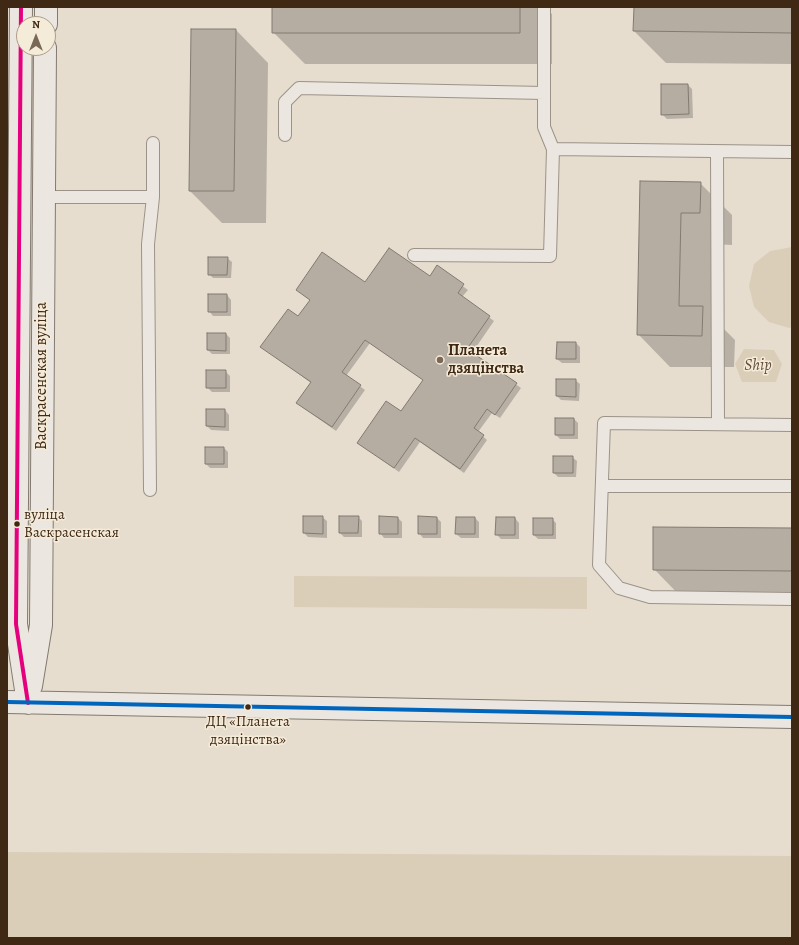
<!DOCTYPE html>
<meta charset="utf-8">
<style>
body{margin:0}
#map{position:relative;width:799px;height:945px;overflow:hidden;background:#e6ddcf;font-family:Alegreya,serif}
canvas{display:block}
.frame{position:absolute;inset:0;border:8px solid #3f2914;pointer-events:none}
.north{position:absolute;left:16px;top:16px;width:40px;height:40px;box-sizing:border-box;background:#f5ebd9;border:1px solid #ac9d8a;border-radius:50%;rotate:0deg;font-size:11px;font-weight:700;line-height:16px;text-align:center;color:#3f2914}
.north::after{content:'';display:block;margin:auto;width:14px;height:18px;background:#796855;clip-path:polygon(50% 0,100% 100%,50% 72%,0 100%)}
</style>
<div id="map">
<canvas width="799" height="945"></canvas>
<div class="frame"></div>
<div class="north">N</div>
</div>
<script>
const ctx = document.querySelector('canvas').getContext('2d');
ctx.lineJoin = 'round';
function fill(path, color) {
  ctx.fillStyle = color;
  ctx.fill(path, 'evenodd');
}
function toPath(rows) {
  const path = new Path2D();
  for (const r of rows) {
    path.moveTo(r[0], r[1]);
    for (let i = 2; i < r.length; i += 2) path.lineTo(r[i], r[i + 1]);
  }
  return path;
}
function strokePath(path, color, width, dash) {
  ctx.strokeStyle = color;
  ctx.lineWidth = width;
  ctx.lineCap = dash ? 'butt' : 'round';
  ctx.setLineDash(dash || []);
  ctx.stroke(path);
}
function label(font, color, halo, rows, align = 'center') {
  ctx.font = font + ' Alegreya,serif';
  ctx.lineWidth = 3;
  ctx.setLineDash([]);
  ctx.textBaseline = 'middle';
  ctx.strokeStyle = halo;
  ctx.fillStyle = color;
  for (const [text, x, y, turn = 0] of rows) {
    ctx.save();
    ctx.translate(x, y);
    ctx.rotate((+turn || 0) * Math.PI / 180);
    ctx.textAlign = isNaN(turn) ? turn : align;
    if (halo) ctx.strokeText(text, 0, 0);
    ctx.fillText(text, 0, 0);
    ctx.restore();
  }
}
fill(toPath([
 [792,247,792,327,789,328,769,322,754,307,749,286,754,264,770,251],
 [744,349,774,350,782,364,776,382,742,382,735,364],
 [294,576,587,577,587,609,294,607],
 [7,852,792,856,792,938,7,938]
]), '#dbceb9');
fill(toPath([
 [273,7,545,7,552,14,552,64,305,64,273,32],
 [635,7,792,7,792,64,666,63,634,31],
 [236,30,268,63,266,223,222,223,190,191],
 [688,85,692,89,693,118,667,119,662,114],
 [641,182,700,183,732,215,732,245,712,244,711,316,735,340,734,367,670,367,638,334],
 [227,258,232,262,231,278,213,278,209,274],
 [437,267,468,290,462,297,494,321,472,353,521,388,500,418,492,413,478,432,487,440,464,473,420,442,399,472,358,443,401,412,423,380,370,343,346,376,365,390,336,431,302,407,311,383,262,347,298,317,310,300,297,290,430,277],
 [227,295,231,300,231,316,213,316,209,311],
 [226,334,230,338,230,354,212,354,208,350],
 [576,343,580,347,580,363,562,363,557,359],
 [225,371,230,376,230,392,212,392,207,387],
 [575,380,580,384,579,401,561,400,557,396],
 [207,410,225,410,229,415,229,431,211,430,207,426],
 [574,419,578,423,578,439,560,439,556,435],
 [206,448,224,448,228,452,228,468,210,468,206,464],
 [572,457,577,461,576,477,558,477,554,473],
 [322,517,327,521,327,538,308,537,304,533],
 [340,517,358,517,362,521,362,537,344,537,340,533],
 [398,518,402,522,402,538,384,538,380,533],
 [437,518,441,522,441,538,423,538,419,533],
 [475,518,479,522,479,538,461,538,456,534],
 [515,518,519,523,519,539,501,539,496,534],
 [552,519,556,523,556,539,538,539,534,535],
 [792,529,792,602,686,602,654,569]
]), '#0003');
const building = toPath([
 [272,7,520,7,520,33,272,33,272,7],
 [634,7,792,7,792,33,633,31,634,7],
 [191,29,236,29,234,191,189,191,191,29],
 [661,84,688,84,689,114,661,115,661,84],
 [640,181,701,182,700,213,681,213,679,306,703,306,702,336,637,335,640,181],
 [389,248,430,276,437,265,464,284,458,293,490,316,467,349,517,383,495,415,487,409,474,428,484,435,460,469,415,438,394,468,357,443,386,401,401,411,423,380,365,340,342,372,361,385,332,427,296,403,311,382,260,347,288,309,298,316,310,300,296,290,322,252,365,282,389,248],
 [208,257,228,257,227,275,208,275,208,257],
 [208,294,227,294,227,312,208,312,208,294],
 [207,333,226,333,226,351,207,350,207,333],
 [557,342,576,342,576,359,556,359,557,342],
 [206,370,226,370,226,388,206,388,206,370],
 [556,379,576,379,576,397,556,396,556,379],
 [206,409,225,409,225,427,206,426,206,409],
 [555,418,574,418,574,435,555,435,555,418],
 [205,447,224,447,224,464,205,464,205,447],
 [553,456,573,456,573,473,553,473,553,456],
 [303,516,323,516,323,534,303,533,303,516],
 [339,516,359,516,358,533,339,533,339,516],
 [379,516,398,517,398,534,379,534,379,516],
 [418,516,437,517,437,534,418,534,418,516],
 [456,517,475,517,475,534,455,534,456,517],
 [496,517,515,517,515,535,495,535,496,517],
 [533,518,553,518,553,535,533,535,533,518],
 [653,527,792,528,792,571,653,570,653,527]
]);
fill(building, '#b5ada2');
strokePath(building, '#827a70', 1);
const lane = toPath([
 [285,135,285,102,299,88,544,93],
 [553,149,792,152],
 [717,152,718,423],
 [43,197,153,197,153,143],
 [414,255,550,256,553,149,544,127,544,7],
 [792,425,604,423,599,565,619,588,650,597,792,599],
 [603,486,792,486],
 [150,490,148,244,153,197]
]);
const secondary = toPath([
 [21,7,16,624,28,703],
 [46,24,46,7],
 [31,686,41,625,45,48],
 [7,702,792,717]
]);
strokePath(lane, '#9b9388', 14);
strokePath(secondary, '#827a70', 24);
strokePath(lane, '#ebe6df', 12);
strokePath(secondary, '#ebe6df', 22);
strokePath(toPath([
 [21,7,16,624,28,703]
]), '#e5007d', 4);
strokePath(toPath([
 [7,702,792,717]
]), '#0065bd', 4);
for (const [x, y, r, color] of [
 [440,360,4,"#796855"],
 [17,524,3.5,"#3f2914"],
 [248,707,3.5,"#3f2914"]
]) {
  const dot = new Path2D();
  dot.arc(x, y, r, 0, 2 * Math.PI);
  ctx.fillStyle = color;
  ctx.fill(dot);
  strokePath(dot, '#f5ebd9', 1.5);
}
label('15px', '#3f2914', '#f5ebd9', [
 ["вуліца",24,515],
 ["Васкрасенская",24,533],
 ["ДЦ «Планета",248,722,"center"],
 ["дзяцінства»",248,740,"center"]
], 'left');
label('bold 16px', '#3f2914', '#f5ebd9', [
 ["Планета",448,351],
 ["дзяцінства",448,369]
], 'left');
label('italic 16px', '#644f39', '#f5ebd9', [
 ["Ship",758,366]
]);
label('16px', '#3f2914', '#f5ebd9', [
 ["Васкрасенская вуліца",42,376,-90]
]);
</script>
